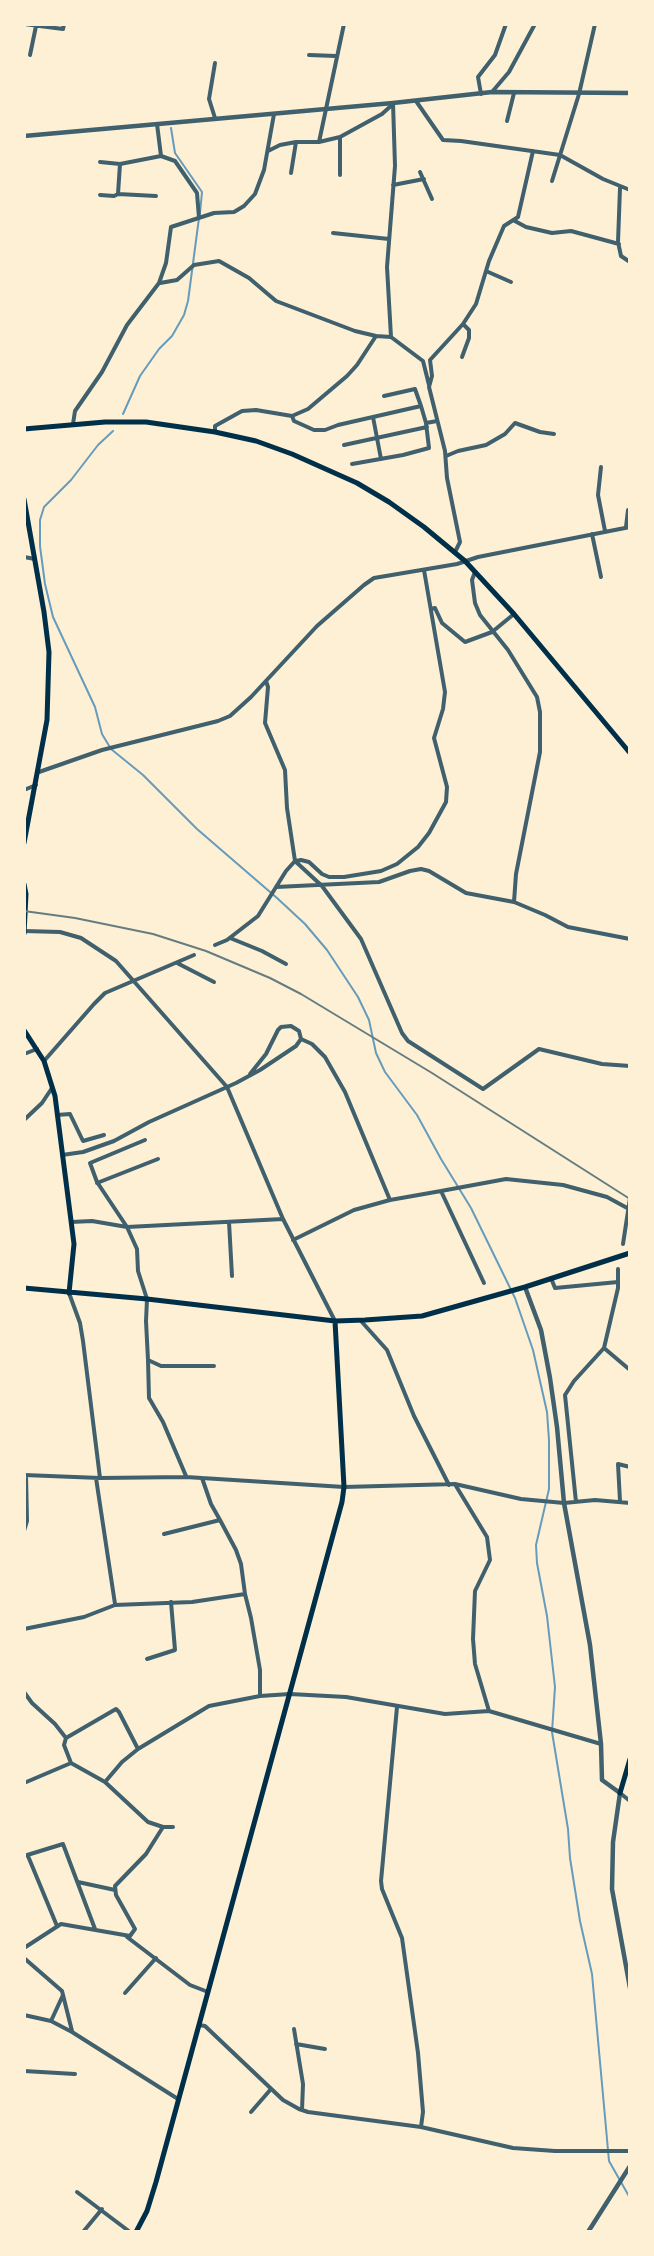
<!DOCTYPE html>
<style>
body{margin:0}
#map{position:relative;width:654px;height:2256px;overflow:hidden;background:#fdf0d5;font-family:Signika,sans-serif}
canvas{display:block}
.frame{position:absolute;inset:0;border:26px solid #fdf0d5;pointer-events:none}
</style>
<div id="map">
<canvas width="654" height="2256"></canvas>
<div class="frame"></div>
</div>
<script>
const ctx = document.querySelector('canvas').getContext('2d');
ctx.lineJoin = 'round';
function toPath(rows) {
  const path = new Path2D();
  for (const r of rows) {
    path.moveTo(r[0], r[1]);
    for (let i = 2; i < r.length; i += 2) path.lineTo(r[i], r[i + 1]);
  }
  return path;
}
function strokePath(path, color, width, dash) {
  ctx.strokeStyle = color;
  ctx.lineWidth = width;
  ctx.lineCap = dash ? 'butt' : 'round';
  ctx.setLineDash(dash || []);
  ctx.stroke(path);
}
strokePath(toPath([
 [171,128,175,153,202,192,200,213],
 [123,414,140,376,159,349,172,336,184,315,188,301,199,218],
 [113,431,98,445,71,480,44,507,40,520,40,546,45,584,53,617,95,707,102,734,111,749,143,775,197,829,277,898,305,924,327,950,358,997,369,1020,376,1053,385,1072,417,1115,441,1159,471,1208,515,1298,533,1350,547,1412,549,1440,549,1489,536,1545,537,1563,547,1616,555,1687,552,1732,568,1829,570,1858,580,1921,592,1974,609,2161,630,2198]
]), '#669bbc', 2);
strokePath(toPath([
 [24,24,63,29,64,24],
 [30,55,36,26],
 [309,55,336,56],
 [215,63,209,99,215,118],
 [492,92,509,72,535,24],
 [481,94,478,77,495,55,506,24],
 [416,101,443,140,461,141,560,155,603,179,630,190],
 [507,121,514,93],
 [157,124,161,156,175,161,197,193,199,218],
 [340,137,319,142,344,24],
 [268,151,280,145,296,142],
 [100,162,120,164,161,156],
 [420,172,432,199],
 [291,173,296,142,319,142],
 [340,175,340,137,382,114,393,104],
 [552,181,579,94,595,24],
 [393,185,424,179],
 [620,188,618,242,621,256,630,262],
 [118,194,156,196],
 [100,195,114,196,118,194,120,164],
 [513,220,526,227,552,233,571,231,619,244],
 [333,233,389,239],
 [486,271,511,282],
 [160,283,177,280,194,265,219,261,249,278,276,301,355,331,376,336],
 [391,337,387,267,395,166,393,103],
 [462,357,469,338,469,330,463,324],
 [384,396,415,389,421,406],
 [292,416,294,421,314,430,325,430,338,425,421,406,426,423,437,421],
 [373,417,381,459],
 [73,424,75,411,102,372,127,325,159,283,166,263,171,227,214,213,234,212,244,206,255,194,264,170,274,114],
 [215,432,215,426,242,411,256,410,292,416,308,409,347,376,357,365,376,336,391,337,423,361,429,385],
 [344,445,427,427],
 [446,456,458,451,486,445,505,434,515,423,540,432,554,434],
 [352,464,403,455,429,448,426,423],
 [601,467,598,495,605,531],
 [626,527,628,510],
 [592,534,601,577],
 [455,552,460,542,447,478,445,451,429,387,432,376,430,360,463,324,476,304,489,261,504,226,518,217,533,151],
 [24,557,35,559],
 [475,572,472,580,475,603,480,615,508,650,537,697,540,712,540,752,516,874,514,902],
 [431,609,435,608,442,623,465,642,492,632,514,614],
 [39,772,102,750,218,721,230,716,251,697,317,626,364,585,374,578,457,564,478,557,630,527],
 [24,790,36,785],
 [295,861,322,886,361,939,402,1033,408,1041,483,1089,539,1049,602,1064,630,1066],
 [296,861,301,860,309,862,322,874,329,877,344,877,381,871,397,864,418,847,429,833,446,802,447,787,434,738,443,709,445,692,424,570],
 [276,887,379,882,410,871,421,869,429,871,466,893,514,902,545,915,568,927,630,939],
 [24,931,60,932,81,938,116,961,227,1087,283,1219,335,1321],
 [230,938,262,951,286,964],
 [215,945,227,940,258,916,286,871,295,861,287,808,285,770,265,723,268,687,266,681],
 [177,963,214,982],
 [24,1054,37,1049],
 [44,1061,94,1004,105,993,194,955],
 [57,1115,70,1114,83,1141,104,1135],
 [24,1120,42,1103,52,1088],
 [145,1140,90,1163,97,1182,127,1227,137,1249,138,1271,147,1299,146,1321,148,1360,161,1366,214,1366],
 [62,1155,83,1152,114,1141,149,1122,236,1083,260,1070,296,1046,301,1039,299,1031,291,1026,281,1027,278,1030,266,1054,250,1074],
 [97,1183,158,1159],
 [441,1191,506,1179,563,1185,607,1197,629,1209],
 [390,1200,441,1191,484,1283],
 [71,1222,92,1221,127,1227,283,1219],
 [229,1222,232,1276],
 [293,1240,354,1210,390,1200,345,1092,325,1057,312,1044,301,1039],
 [623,1244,630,1198],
 [551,1278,555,1288,618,1282],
 [69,1293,80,1323,83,1341,100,1478],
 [361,1321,387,1350,414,1416,449,1485],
 [604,1348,630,1370],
 [148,1360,149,1398,163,1422,186,1476],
 [24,1475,100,1478,186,1477,344,1487,455,1484,521,1499,564,1503,595,1500,630,1503],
 [96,1478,115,1604],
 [456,1486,487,1537,490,1560,475,1591,473,1639,475,1664,489,1711],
 [620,1501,618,1464,630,1467],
 [576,1502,565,1395,574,1381,604,1348,618,1288,618,1269],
 [220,1520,236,1550,241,1564,245,1594,251,1618,260,1670,260,1696],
 [24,1531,27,1521,26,1475],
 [164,1534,220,1520,211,1504,202,1478],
 [24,1629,84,1617,115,1605,192,1602,245,1594],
 [147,1659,175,1650,171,1602],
 [24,1692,32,1703,55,1724,66,1738,64,1745,71,1763,105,1782,122,1762,138,1749,209,1706,260,1696,290,1694,346,1697,445,1714,489,1711,601,1744],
 [397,1707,381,1881,382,1889,402,1938,418,2053,423,2112,421,2127],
 [66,1738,116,1709,119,1712,138,1749],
 [105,1782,148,1822,163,1827],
 [24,1783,71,1763],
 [620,1793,630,1801],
 [24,1856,63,1844,95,1929],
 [28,1856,57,1926],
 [78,1882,115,1890],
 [127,1937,190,1985,208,1992],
 [24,1948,61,1924,130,1936,135,1929,116,1895,115,1886,146,1854,163,1827,173,1827],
 [24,1958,62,1991,72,2031],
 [125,1993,156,1958],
 [24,2015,51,2021,72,2032,178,2099],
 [51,2021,63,1995],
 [199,2025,205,2026,283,2100,299,2109,308,2112,421,2127,513,2148,555,2151,630,2151],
 [294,2029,303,2084,302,2110],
 [296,2044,325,2049],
 [24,2071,75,2074],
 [251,2112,271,2089],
 [77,2192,130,2232],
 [83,2232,102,2209]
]), '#3f606c', 4);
strokePath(toPath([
 [24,136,393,103,492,92,630,93],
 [525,1287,541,1330,550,1378,557,1427,564,1503,590,1645,601,1744,602,1780,620,1793,613,1842,612,1889,630,1988],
 [588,2232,630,2166]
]), '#3f606c', 4.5);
strokePath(toPath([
 [24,499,44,612,49,652,47,720,24,843],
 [24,884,26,894,24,934],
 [24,1030,44,1061,55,1096,74,1244,69,1293],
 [24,1288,147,1299,335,1321,365,1320,422,1316,525,1287,630,1253],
 [620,1793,630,1759],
 [136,2232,147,2211,156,2182,342,1502,344,1487,335,1321]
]), '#003049', 5);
strokePath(toPath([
 [24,429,105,422,146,422,215,432,256,441,292,454,357,483,389,502,424,527,465,561,514,614,630,753]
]), '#003049', 5);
strokePath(toPath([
 [24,911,75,918,153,934,206,951,270,978,301,994,432,1073,630,1199]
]), '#657d81', 2);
</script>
